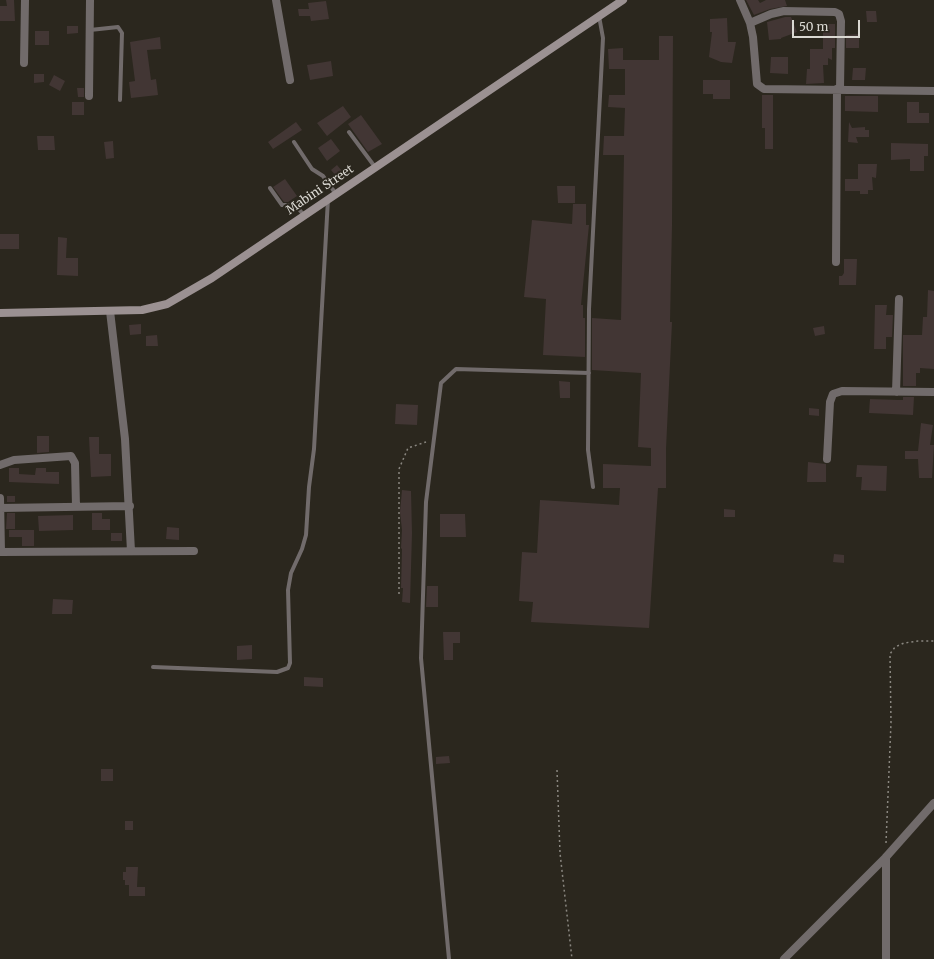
<!DOCTYPE html>
<style>
body{margin:0}
#map{position:relative;width:934px;height:959px;overflow:hidden;background:#2b271e;font-family:Merriweather,serif}
canvas{display:block}
.scale{position:absolute;left:792px;top:20px;width:68px;height:18px;box-sizing:border-box;border:2px solid #dad8d2;border-top:0;padding-left:5px;font-size:12px;line-height:14px;white-space:nowrap;color:#dad8d2;-webkit-text-stroke:3px #2b271e;paint-order:stroke}
</style>
<div id="map">
<canvas width="934" height="959"></canvas>
<div class="scale">50 m</div>
</div>
<script>
const ctx = document.querySelector('canvas').getContext('2d');
ctx.lineJoin = 'round';
function fill(path, color) {
  ctx.fillStyle = color;
  ctx.fill(path, 'evenodd');
}
function toPath(rows) {
  const path = new Path2D();
  for (const r of rows) {
    path.moveTo(r[0], r[1]);
    for (let i = 2; i < r.length; i += 2) path.lineTo(r[i], r[i + 1]);
  }
  return path;
}
function strokePath(path, color, width, dash) {
  ctx.strokeStyle = color;
  ctx.lineWidth = width;
  ctx.lineCap = dash ? 'butt' : 'round';
  ctx.setLineDash(dash || []);
  ctx.stroke(path);
}
function label(font, color, halo, rows, align = 'center') {
  ctx.font = font + ' Merriweather,serif';
  ctx.lineWidth = 4;
  ctx.setLineDash([]);
  ctx.textBaseline = 'middle';
  ctx.strokeStyle = halo;
  ctx.fillStyle = color;
  for (const [text, x, y, turn = 0] of rows) {
    ctx.save();
    ctx.translate(x, y);
    ctx.rotate((+turn || 0) * Math.PI / 180);
    ctx.textAlign = isNaN(turn) ? turn : align;
    if (halo) ctx.strokeText(text, 0, 0);
    ctx.fillText(text, 0, 0);
    ctx.restore();
  }
}
fill(toPath([
 [6,0,14,0,15,21,0,21,0,6,7,6],
 [746,0,758,0,760,3,766,0,785,0,787,6,770,9,754,15],
 [326,1,329,19,311,21,310,16,299,16,298,9,309,9,308,3],
 [866,11,876,11,877,22,867,22],
 [785,17,791,17,797,32,781,38,781,39,769,40,767,22],
 [727,18,728,42,736,42,732,63,721,62,709,57,712,32,710,32,710,19],
 [823,24,835,24,835,48,832,48,832,60,828,58,828,65,823,65,824,83,806,84,807,69,810,69,810,49,823,49],
 [67,26,78,26,78,33,67,34],
 [35,31,49,31,49,45,35,45],
 [859,34,859,48,846,48,846,35],
 [659,36,673,36,672,225,670,322,672,322,666,449,666,488,658,488,649,628,531,622,533,602,519,601,522,552,537,553,540,500,619,505,620,488,603,488,603,464,651,466,651,448,638,447,641,373,592,370,592,318,621,320,624,155,603,155,604,136,624,136,625,108,608,107,609,95,625,95,625,69,609,69,608,49,623,48,623,60,659,60],
 [160,37,161,49,147,50,151,80,156,79,158,95,131,98,129,82,135,81,130,42],
 [771,57,788,57,788,74,770,73],
 [331,61,333,76,310,80,307,65],
 [853,68,866,68,865,80,852,80],
 [34,74,44,74,44,82,34,83],
 [54,75,65,81,60,91,49,85],
 [703,80,730,80,730,99,713,99,713,94,703,94],
 [77,88,84,88,84,97,78,97],
 [762,95,773,95,773,149,765,149,765,128,762,128],
 [845,96,878,96,878,112,845,111],
 [72,102,84,102,84,115,72,115],
 [907,102,919,102,919,113,929,113,929,123,907,123],
 [343,106,351,117,327,136,317,123],
 [361,115,382,144,368,152,348,124],
 [296,122,302,130,273,149,268,142],
 [849,122,852,128,865,127,865,130,869,130,869,137,856,137,858,143,848,142],
 [37,136,54,136,55,150,38,150],
 [331,139,340,151,327,161,318,148],
 [113,141,114,158,106,159,104,142],
 [891,143,928,144,928,156,924,156,924,171,910,171,910,159,891,160],
 [858,164,877,164,876,178,872,177,873,190,868,190,868,194,860,194,860,191,845,191,845,179,858,179],
 [337,165,342,171,336,176,331,170],
 [285,179,297,196,288,202,284,202,273,187],
 [557,186,575,186,575,203,558,203],
 [573,204,586,204,586,225,589,225,581,305,583,305,583,318,585,318,585,357,543,355,546,299,524,297,532,220,572,224],
 [0,234,19,234,19,249,0,249],
 [58,237,67,238,66,258,78,258,78,276,57,275],
 [844,259,857,259,856,285,839,285,839,276,842,276,844,273],
 [928,290,934,291,934,369,920,368,920,373,916,373,916,386,903,386,903,335,922,335,923,317,927,317],
 [875,305,887,305,886,315,893,315,892,337,886,337,886,349,874,349],
 [141,324,141,334,130,335,129,325],
 [824,326,825,334,815,336,813,328],
 [157,335,158,346,146,346,146,336],
 [559,381,570,382,570,398,560,398],
 [903,397,914,397,913,415,869,413,870,399,899,400,903,400],
 [396,404,418,405,417,425,395,424],
 [809,408,819,409,819,416,809,415],
 [921,423,933,425,930,445,934,445,932,478,919,478,918,459,905,459,905,451,918,451],
 [37,436,49,436,49,452,37,453],
 [89,437,99,437,99,454,111,454,111,476,91,477],
 [808,462,826,464,826,482,807,482],
 [857,465,887,466,886,491,861,490,862,477,856,477],
 [9,468,19,468,19,474,35,475,36,468,46,468,46,472,59,472,59,484,9,482],
 [402,490,411,491,412,533,410,603,402,602,403,588,401,588,402,549,401,548,402,530,400,512],
 [7,496,15,496,15,502,7,502],
 [724,509,735,510,735,517,724,517],
 [7,513,15,513,15,529,6,529],
 [92,513,102,513,102,519,110,519,110,530,92,530],
 [440,514,465,514,466,537,440,537],
 [73,515,73,530,39,531,38,516],
 [167,527,179,528,179,540,166,539],
 [9,530,34,530,34,546,22,546,22,537,9,537],
 [111,533,122,533,122,541,111,541],
 [834,554,844,555,844,563,833,562],
 [427,586,438,586,438,607,426,607],
 [53,599,73,600,72,614,52,614],
 [443,632,460,632,460,643,453,643,453,660,444,660],
 [252,645,252,659,237,660,237,646],
 [304,677,323,678,323,687,304,686],
 [449,756,450,763,436,764,436,757],
 [101,769,113,769,113,781,101,781],
 [125,821,133,821,133,830,125,830],
 [126,867,138,867,137,887,145,887,145,896,129,896,129,885,125,885,125,880,123,880,123,872,126,872]
]), '#423634');
strokePath(toPath([
 [399,594,399,469,408,448,426,442],
 [557,770,560,853,572,959],
 [886,843,891,723,890,654,895,647,904,643,918,641,934,641]
]), '#8a8780', 1.5, [2, 3]);
strokePath(toPath([
 [90,30,118,27,122,33,120,100],
 [349,132,375,167],
 [294,142,312,169,323,176,336,194],
 [270,188,282,205,295,205,304,215],
 [593,487,588,450,589,309,603,38,599,16],
 [153,667,277,672,288,668,290,663,288,590,291,573,302,549,306,535,309,487,314,449,328,199],
 [449,959,421,658,426,502,441,383,456,369,589,373]
]), '#716b6b', 4);
strokePath(toPath([
 [276,0,290,80],
 [740,0,750,23,753,37,757,84,764,89,934,91],
 [750,23,771,14,784,11,835,12,839,14,841,21,840,89],
 [24,63,25,0],
 [89,96,90,0],
 [836,262,837,89],
 [110,311,125,439,131,551],
 [896,392,899,299],
 [827,459,830,402,833,394,842,391,934,392],
 [0,465,14,460,71,456,75,463,76,507],
 [0,498,1,552],
 [0,508,130,506],
 [0,552,194,551],
 [886,857,886,959],
 [784,959,886,857,934,803]
]), '#716b6b', 8);
strokePath(toPath([
 [0,313,142,310,167,304,212,278,623,0]
]), '#9b9192', 8);
label('12px', '#dad8d2', '#2b271e', [
 ["Mabini Street",320,190,-34]
]);
</script>
